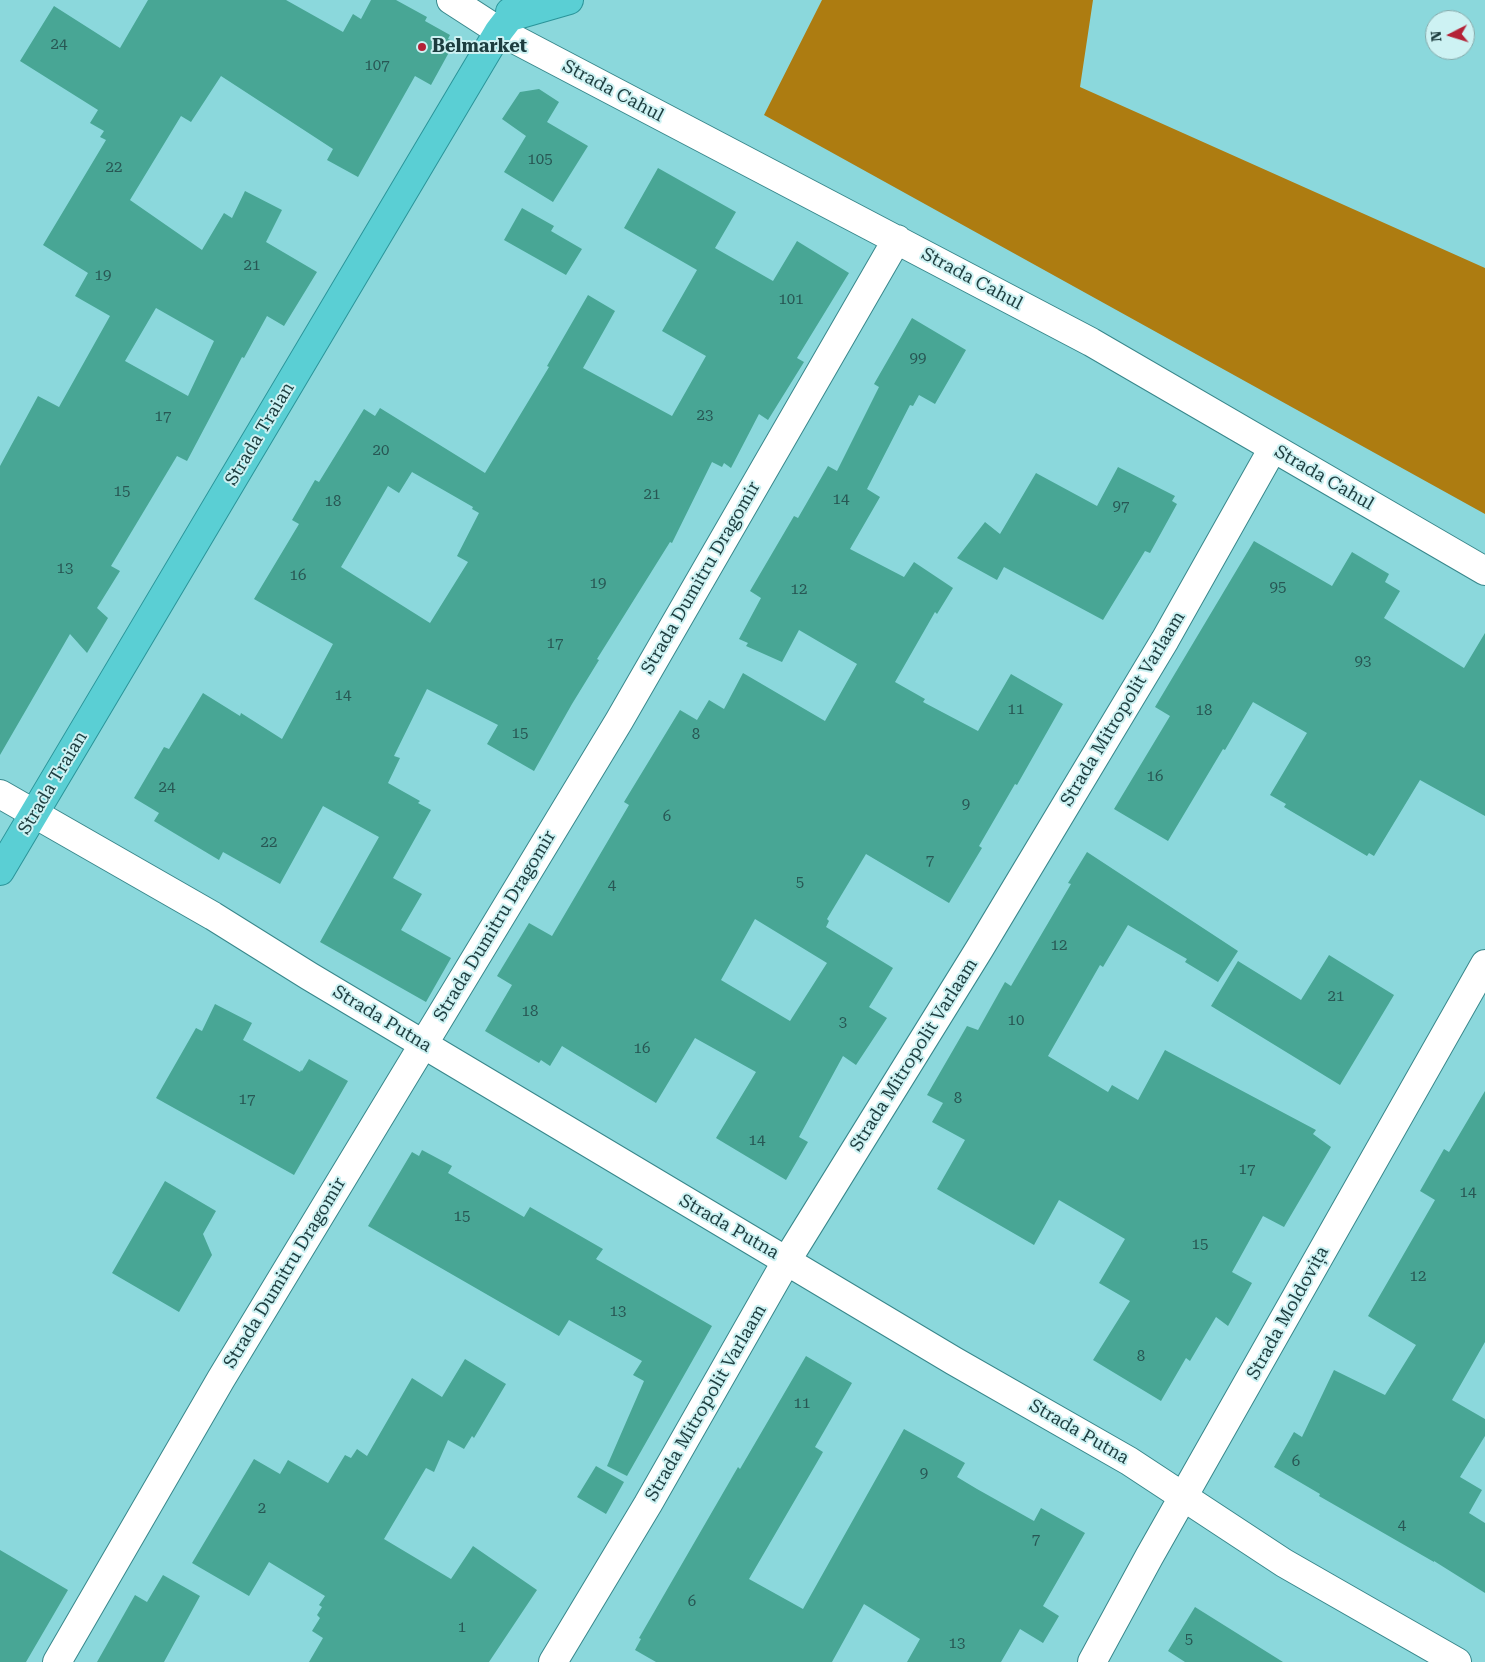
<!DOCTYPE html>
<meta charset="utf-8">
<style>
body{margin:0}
#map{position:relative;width:1485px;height:1662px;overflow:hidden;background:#8bd8dc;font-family:"Roboto Serif",serif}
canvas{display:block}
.north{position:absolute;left:1425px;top:10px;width:50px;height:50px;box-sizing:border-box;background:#cdf2f3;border:1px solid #87aaab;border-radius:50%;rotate:265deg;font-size:14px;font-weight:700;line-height:20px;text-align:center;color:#1d3d3f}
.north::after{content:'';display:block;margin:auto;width:18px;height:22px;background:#b42237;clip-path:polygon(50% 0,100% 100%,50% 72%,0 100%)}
</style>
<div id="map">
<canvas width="1485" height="1662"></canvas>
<div class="north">N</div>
</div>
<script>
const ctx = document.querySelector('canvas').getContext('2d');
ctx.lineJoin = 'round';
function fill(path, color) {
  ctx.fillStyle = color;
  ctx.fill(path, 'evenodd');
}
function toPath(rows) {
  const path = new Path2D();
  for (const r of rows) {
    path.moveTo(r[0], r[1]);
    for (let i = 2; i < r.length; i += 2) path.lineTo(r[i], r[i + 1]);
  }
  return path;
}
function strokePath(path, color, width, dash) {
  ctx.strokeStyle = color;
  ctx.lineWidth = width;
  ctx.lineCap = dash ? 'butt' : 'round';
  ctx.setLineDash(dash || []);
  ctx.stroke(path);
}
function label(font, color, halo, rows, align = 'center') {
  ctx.font = font + ' "Roboto Serif",serif';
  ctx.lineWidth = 4;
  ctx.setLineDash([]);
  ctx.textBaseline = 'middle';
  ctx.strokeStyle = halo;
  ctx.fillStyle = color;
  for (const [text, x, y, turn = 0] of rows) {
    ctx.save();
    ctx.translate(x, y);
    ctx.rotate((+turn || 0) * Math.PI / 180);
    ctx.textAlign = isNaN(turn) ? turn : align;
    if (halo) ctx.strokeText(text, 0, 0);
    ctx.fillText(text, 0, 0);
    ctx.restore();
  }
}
fill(toPath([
 [822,0,1093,0,1080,87,1485,268,1485,514,764,115]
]), '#ad7c11');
fill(toPath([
 [148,0,286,0,343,32,353,14,361,19,371,0,396,0,427,17,425,21,450,35,448,39,453,41,451,45,453,45,431,85,415,76,358,177,327,160,333,149,221,76,191,122,181,116,130,200,202,250,224,213,232,218,245,191,282,210,266,242,317,272,284,326,267,316,244,358,242,357,187,461,177,456,111,566,120,571,97,608,108,618,87,653,70,634,0,755,0,466,38,396,59,407,110,316,75,296,88,273,43,245,106,140,100,137,104,131,90,123,98,110,20,61,54,6,120,48],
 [156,308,214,341,188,396,125,361],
 [539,89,559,102,547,122,588,146,553,202,504,172,526,136,502,119,520,92],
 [658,168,736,212,715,248,773,281,797,241,849,273,797,358,804,362,768,420,759,414,731,468,724,463,722,467,712,462,672,543,670,542,597,659,599,660,572,704,534,771,487,744,498,725,427,689,394,756,400,758,388,783,420,801,418,803,431,810,393,878,422,894,401,930,451,958,426,1002,320,942,379,837,323,806,280,884,223,852,219,860,154,821,159,813,134,798,164,747,169,749,203,693,240,716,241,713,282,739,333,644,254,599,299,524,292,520,315,480,319,482,364,409,375,416,380,408,485,473,549,367,547,366,588,295,615,311,583,368,672,416,706,356,662,331,697,270,624,228],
 [412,472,473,507,472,509,479,513,457,556,468,562,430,623,341,567,388,486,399,493],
 [522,208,554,226,551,231,582,249,566,275,504,240],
 [912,318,966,350,935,404,919,395,913,406,910,405,867,489,880,497,850,549,904,577,914,562,953,588,937,614,935,612,895,682,925,699,923,702,978,731,1011,674,1063,704,1017,785,1015,784,979,846,982,848,949,903,866,854,827,919,829,921,826,927,893,968,869,1007,887,1018,856,1065,843,1056,799,1137,808,1142,786,1180,716,1138,756,1072,695,1038,656,1103,562,1046,550,1066,541,1060,539,1063,485,1031,512,985,497,976,529,923,552,936,629,805,624,802,680,710,697,720,709,700,724,709,743,673,825,721,857,664,799,630,782,662,746,646,748,643,739,639,761,598,750,591,794,516,798,518,828,466,837,471,879,387,874,384],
 [755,919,827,963,790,1021,721,980],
 [1118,467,1175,496,1172,501,1177,504,1150,553,1145,551,1103,620,1004,567,997,580,957,558,985,522,1000,534,1036,473,1097,506],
 [1254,541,1332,586,1352,552,1389,574,1385,582,1400,591,1384,618,1464,668,1485,633,1485,816,1420,780,1374,856,1369,853,1367,856,1284,807,1286,804,1270,795,1307,733,1253,702,1225,750,1223,749,1168,841,1114,809,1170,716,1155,707],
 [1087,852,1238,951,1218,982,1185,962,1187,959,1128,925,1103,967,1100,965,1048,1056,1108,1092,1112,1085,1138,1100,1165,1050,1316,1130,1313,1134,1331,1147,1284,1227,1263,1216,1232,1272,1252,1283,1228,1326,1216,1317,1190,1361,1186,1358,1161,1401,1093,1360,1130,1301,1099,1283,1125,1239,1059,1200,1034,1245,937,1189,965,1140,932,1122,943,1103,927,1095,967,1026,978,1030,1005,982,1011,986,1071,884,1068,883],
 [1329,955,1394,995,1340,1085,1211,1006,1238,961,1301,1000],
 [215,1004,252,1023,243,1040,300,1072,301,1070,302,1071,309,1059,348,1081,294,1175,156,1098,196,1028,202,1031],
 [1485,1091,1485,1342,1452,1400,1485,1419,1485,1436,1460,1477,1482,1490,1469,1513,1485,1523,1485,1593,1434,1561,1434,1562,1319,1496,1320,1494,1274,1467,1294,1432,1302,1437,1334,1370,1385,1395,1416,1345,1368,1316,1435,1200,1420,1191,1444,1149,1449,1152],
 [422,1150,452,1166,448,1173,524,1217,530,1207,603,1249,596,1259,712,1326,627,1476,607,1466,644,1381,633,1375,642,1361,569,1320,559,1336,368,1226,412,1152,419,1156],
 [165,1181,216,1211,203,1234,212,1255,179,1312,112,1273],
 [806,1356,852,1383,815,1447,823,1452,749,1579,803,1609,904,1429,965,1463,957,1477,977,1489,1034,1521,1041,1508,1085,1533,1043,1606,1059,1616,1043,1643,1020,1629,1001,1662,907,1662,920,1639,864,1604,832,1662,656,1662,635,1650,641,1639,639,1638,738,1467,740,1469],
 [465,1359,506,1384,474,1438,472,1436,464,1449,448,1440,434,1472,426,1468,384,1539,451,1579,473,1546,537,1590,489,1662,309,1662,323,1638,312,1631,320,1618,317,1615,322,1607,319,1605,325,1596,269,1562,249,1596,192,1563,254,1459,280,1474,288,1460,328,1483,345,1455,351,1458,357,1449,367,1456,412,1378,442,1397],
 [596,1466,624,1482,606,1514,577,1497],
 [0,1550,68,1590,26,1662,0,1662],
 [163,1575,200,1596,164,1662,97,1662,135,1595,147,1602],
 [1195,1607,1283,1662,1185,1662,1168,1651]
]), '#48a695');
const minor = toPath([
 [451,0,499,31,1091,342,1485,571],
 [0,794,213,916,309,976,954,1361,1129,1461,1284,1563,1457,1662],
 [57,1662,221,1379,619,721,897,239],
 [553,1662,648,1504,787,1260,980,948,1165,640,1273,448],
 [1092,1662,1149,1557,1485,964]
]);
const trunk = toPath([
 [510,12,510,17,569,0],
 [0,871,499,31,523,0]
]);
strokePath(minor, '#38878b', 30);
strokePath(trunk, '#2a9499', 30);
strokePath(minor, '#fff', 28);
strokePath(trunk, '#5acfd4', 28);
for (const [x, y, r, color] of [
 [422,47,5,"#b42237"]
]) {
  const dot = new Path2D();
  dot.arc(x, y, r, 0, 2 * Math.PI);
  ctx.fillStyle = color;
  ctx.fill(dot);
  strokePath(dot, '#cdf2f3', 2);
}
label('15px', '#285754', null, [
 ["24",59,45],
 ["107",377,66],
 ["105",540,160],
 ["22",114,168],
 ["21",252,266],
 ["19",103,276],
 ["101",791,300],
 ["99",918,359],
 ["23",705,416],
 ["17",163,417],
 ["20",381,451],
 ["15",122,492],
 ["21",652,495],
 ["14",841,500],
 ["18",333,502],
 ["97",1121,507],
 ["13",65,569],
 ["16",298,576],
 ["19",598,584],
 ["95",1278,588],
 ["12",799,590],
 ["17",555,644],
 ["93",1363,662],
 ["14",343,696],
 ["11",1016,710],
 ["18",1204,711],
 ["15",520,734],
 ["8",696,735],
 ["16",1155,777],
 ["24",167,788],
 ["9",966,805],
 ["6",667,817],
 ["22",269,843],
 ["7",930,861],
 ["5",800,883],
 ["4",612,886],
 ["12",1059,946],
 ["21",1336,997],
 ["18",530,1012],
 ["10",1016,1021],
 ["3",843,1023],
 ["16",642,1049],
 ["8",958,1099],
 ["17",247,1100],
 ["14",757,1141],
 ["17",1247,1170],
 ["14",1468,1193],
 ["15",462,1217],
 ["15",1200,1245],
 ["12",1418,1277],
 ["13",618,1312],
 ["8",1141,1357],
 ["11",802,1404],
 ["6",1296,1462],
 ["9",924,1474],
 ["2",262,1509],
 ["4",1402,1526],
 ["7",1036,1540],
 ["6",692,1602],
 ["1",462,1628],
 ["5",1189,1640],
 ["13",957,1644]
]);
label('bold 18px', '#1d3d3f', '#cdf2f3', [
 ["Belmarket",432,47]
], 'left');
label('18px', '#1d3d3f', '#cdf2f3', [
 ["Strada Cahul",613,91,28],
 ["Strada Cahul",972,279,28],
 ["Strada Trаian",260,434,-59],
 ["Strada Cahul",1324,478,30],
 ["Strada Dumitru Dragomir",701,578,-60],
 ["Strada Mitropolit Varlaam",1123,709,-59],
 ["Strada Trаian",53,783,-59],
 ["Strada Dumitru Dragomir",495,926,-59],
 ["Strada Putna",382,1019,31],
 ["Strada Mitropolit Varlaam",914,1055,-58],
 ["Strada Putna",729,1227,30],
 ["Strada Dumitru Dragomir",285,1273,-59],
 ["Strada Moldovița",1288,1313,-61],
 ["Strada Mitropolit Varlaam",706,1403,-60],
 ["Strada Putna",1079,1432,30]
]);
</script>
